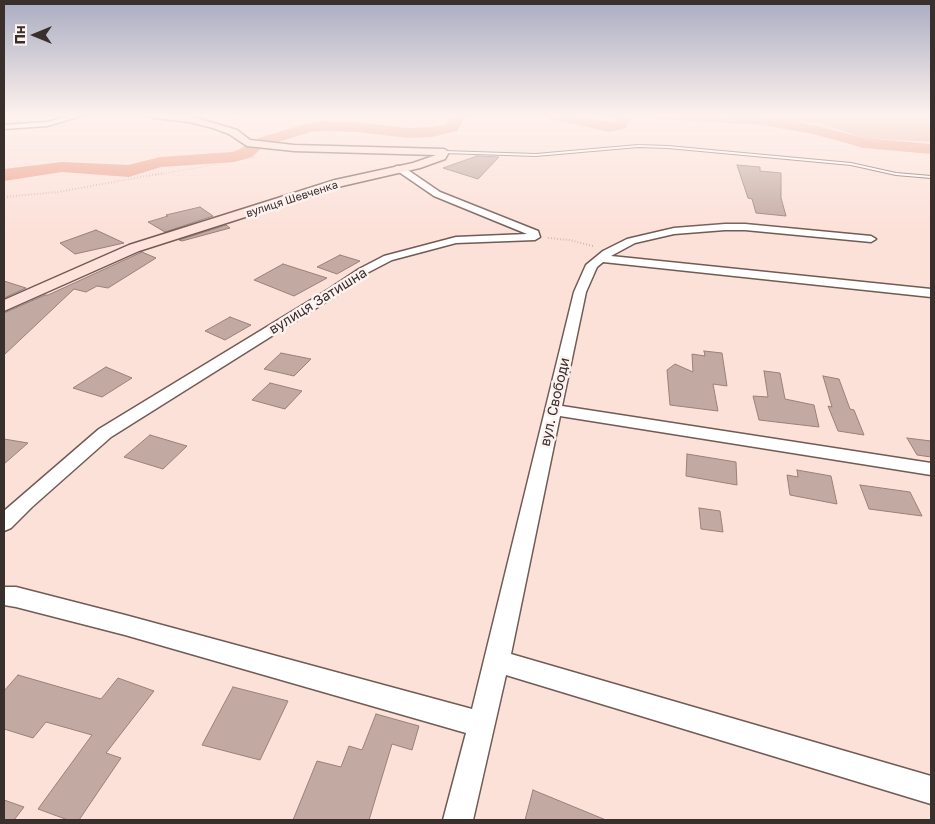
<!DOCTYPE html>
<meta charset="utf-8">
<style>
body{margin:0}
#map{position:relative;width:935px;height:824px;overflow:hidden;background:#fce1d9;font-family:"Golos Text",sans-serif}
canvas{display:block}
.frame{position:absolute;inset:0;border:5px solid #392f2c;pointer-events:none}
.north{position:absolute;left:10px;top:10px;width:50px;height:50px;-webkit-text-stroke:4px #fdf2ef;paint-order:stroke;rotate:270deg;font-size:14px;font-weight:700;line-height:20px;text-align:center;color:#392f2c}
.north::after{content:'';display:block;margin:auto;width:18px;height:22px;background:#392f2c;clip-path:polygon(50% 0,100% 100%,50% 72%,0 100%)}
</style>
<div id="map">
<canvas width="935" height="824"></canvas>
<div class="frame"></div>
<div class="north">Пн</div>
</div>
<script>
const ctx = document.querySelector('canvas').getContext('2d');
ctx.lineJoin = 'round';
function fill(path, color) {
  ctx.fillStyle = color;
  ctx.fill(path, 'evenodd');
}
function toPath(rows) {
  const path = new Path2D();
  for (const r of rows) {
    path.moveTo(r[0], r[1]);
    for (let i = 2; i < r.length; i += 2) path.lineTo(r[i], r[i + 1]);
  }
  return path;
}
function strokePath(path, color, width, dash) {
  ctx.strokeStyle = color;
  ctx.lineWidth = width;
  ctx.lineCap = dash ? 'butt' : 'round';
  ctx.setLineDash(dash || []);
  ctx.stroke(path);
}
function label(font, color, halo, rows, align = 'center') {
  ctx.font = font + ' "Golos Text",sans-serif';
  ctx.lineWidth = 5;
  ctx.setLineDash([]);
  ctx.textBaseline = 'middle';
  ctx.strokeStyle = halo;
  ctx.fillStyle = color;
  for (const [text, x, y, turn = 0] of rows) {
    ctx.save();
    ctx.translate(x, y);
    ctx.rotate((+turn || 0) * Math.PI / 180);
    ctx.textAlign = isNaN(turn) ? turn : align;
    if (halo) ctx.strokeText(text, 0, 0);
    ctx.fillText(text, 0, 0);
    ctx.restore();
  }
}
fill(toPath([
 [711,115,931,115,931,142,863,138,823,124]
]), '#e7b6a7');
fill(toPath([
 [451,115,467,115,457,131,432,137,408,138,356,132,324,131,310,132,263,147,252,157,234,162,161,167,129,177,62,172,4,181,4,169,62,162,128,165,160,157,232,152,240,149,256,139,308,123,324,121,356,122,408,128,432,127,445,125,451,115],
 [543,115,574,115,610,122,614,122,617,115,634,115,630,119,626,128,610,132,550,119,543,115],
 [650,115,763,117,814,125,864,138,931,144,931,154,864,148,813,134,763,125,657,119,650,115]
]), '#eca18a');
const building = toPath([
 [477,156,499,157,478,179,443,168,477,156],
 [737,165,760,167,760,171,781,173,781,198,786,216,756,213,752,199,748,198,737,165],
 [200,207,213,216,165,232,148,222,168,216,166,215,200,207],
 [226,225,230,228,182,241,179,240,226,225],
 [96,230,124,243,75,254,60,243,96,230],
 [142,252,156,258,108,288,97,286,86,292,74,289,4,355,4,313,45,295,48,295,142,252],
 [340,255,360,261,337,274,317,267,340,255],
 [283,264,327,278,294,296,254,280,283,264],
 [4,281,26,288,4,298,4,281],
 [230,317,251,325,225,340,205,331,230,317],
 [704,351,722,353,727,386,713,384,718,411,670,405,667,370,675,364,693,372,692,354,705,356,704,351],
 [281,353,311,359,294,376,264,369,281,353],
 [106,367,132,378,102,397,73,388,106,367],
 [764,371,780,373,785,399,814,405,819,427,759,420,753,396,768,397,764,371],
 [823,376,839,379,850,409,854,410,864,435,838,431,828,406,832,407,823,376],
 [270,383,302,391,285,409,252,400,270,383],
 [150,435,187,446,163,469,124,457,150,435],
 [907,438,931,441,931,457,917,455,907,438],
 [4,439,28,443,4,464,4,439],
 [687,454,736,462,737,485,686,476,687,454],
 [797,470,831,476,837,504,790,495,787,475,798,477,797,470],
 [860,485,910,492,922,516,869,509,860,485],
 [699,508,720,511,723,532,701,529,699,508],
 [18,675,101,699,118,678,154,691,106,753,121,758,79,820,68,820,38,809,92,735,46,722,33,738,4,729,4,691,18,675],
 [233,687,288,701,260,760,202,745,233,687],
 [376,714,419,726,412,750,392,744,369,820,293,820,317,761,341,767,349,746,362,750,376,714],
 [533,790,606,820,525,820,533,790],
 [4,800,24,807,14,820,4,820,4,800]
]);
fill(building, '#c2a9a1');
strokePath(building, '#99817a', 1);
const lane = toPath([
 [638,145,668,146,851,163,896,173,931,176,931,178,896,175,851,165,668,148,638,147,536,156,444,153,442,152,444,151,536,154,638,145]
]);
const street = toPath([
 [72,115,84,115,47,126,4,129,4,125,47,122,72,115],
 [396,166,402,166,440,192,538,231,540,237,535,240,456,243,392,260,367,273,337,295,111,437,32,507,11,528,4,531,4,511,99,429,329,289,359,269,384,256,456,237,527,234,434,196,396,170,396,166],
 [725,224,745,224,871,236,876,239,871,242,745,230,725,230,674,234,635,243,611,256,931,289,931,297,603,262,597,267,586,292,562,406,931,463,931,475,560,416,511,654,931,776,931,804,506,675,473,820,443,820,466,733,125,635,16,607,4,605,4,587,16,587,125,615,472,709,574,292,586,265,603,251,627,239,674,228,725,224]
]);
const secondary = toPath([
 [149,115,190,116,237,130,250,140,294,145,444,149,449,152,445,159,420,168,342,186,139,251,4,311,4,300,129,245,335,180,413,163,436,155,294,151,247,146,229,134,213,128,189,122,153,118,149,115]
]);
strokePath(lane, '#715b54', 2);
strokePath(street, '#715b54', 3);
strokePath(secondary, '#715b54', 3);
strokePath(toPath([
 [750,115,892,126,931,124],
 [235,120,259,115],
 [156,175,257,157]
]), '#ac9892', 1, [0.5, 2]);
strokePath(toPath([
 [4,197,58,192,163,173],
 [548,238,569,240,593,246]
]), '#ac9892', 2, [0.5, 2.5]);
fill(lane, '#fff');
fill(street, '#fff');
fill(secondary, '#ffe3da');
const sky = ctx.createLinearGradient(0, 0, 0, 231);
sky.addColorStop(0, '#a9acc2');
sky.addColorStop(0.5, '#fef2ee');
sky.addColorStop(1, '#fef2ee00');
ctx.fillStyle = sky;
ctx.fillRect(0, 0, 935, 231);
label('11px', '#392f2c', '#fdf2ef', [
 ["вулиця Шевченка",292,199,-18]
]);
label('14px', '#392f2c', '#fdf2ef', [
 ["вулиця Затишна",318,301,-32],
 ["вул. Свободи",555,402,-77]
]);
</script>
